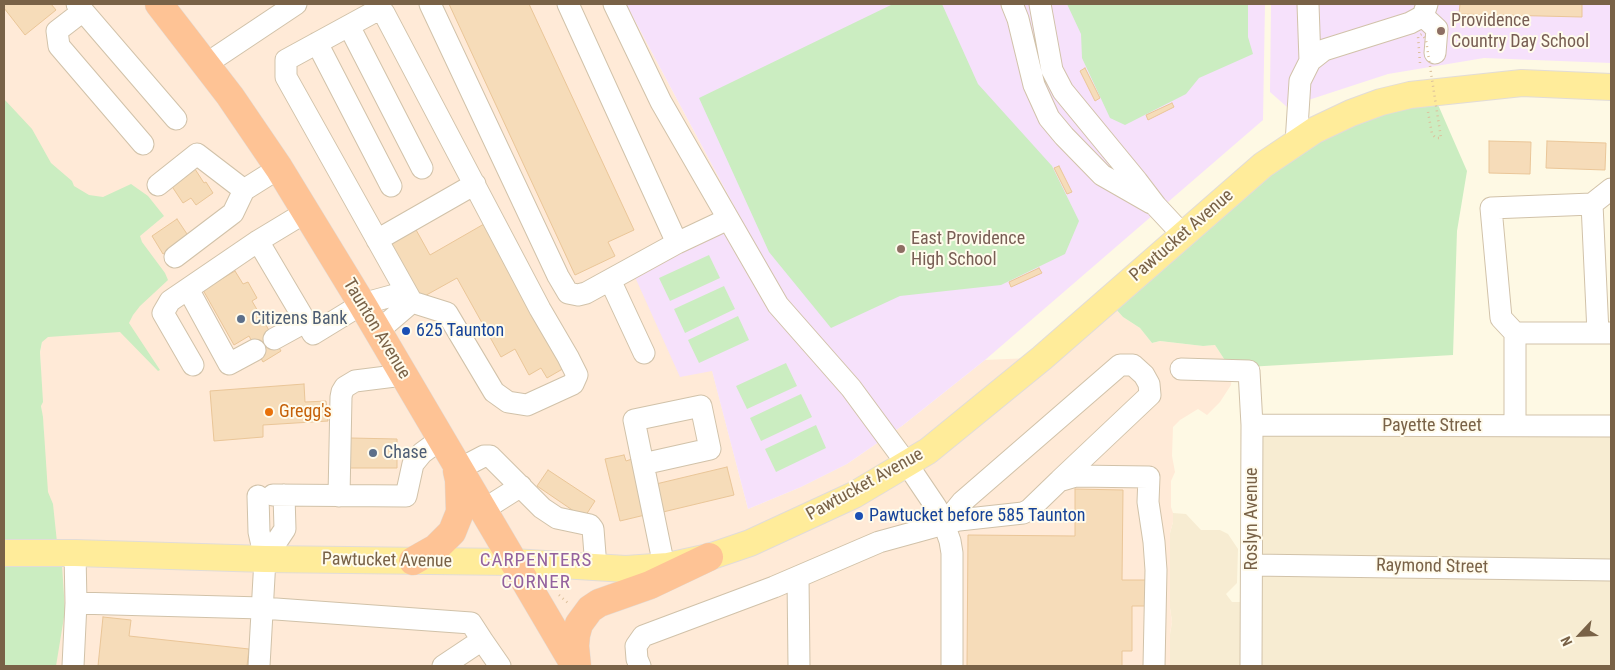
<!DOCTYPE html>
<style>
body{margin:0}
#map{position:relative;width:1615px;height:670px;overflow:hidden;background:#fef9e4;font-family:"Roboto Condensed",sans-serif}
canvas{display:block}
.frame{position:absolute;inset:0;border:5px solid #796247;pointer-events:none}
.north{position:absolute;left:1555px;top:610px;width:50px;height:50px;-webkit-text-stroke:4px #fffbec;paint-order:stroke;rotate:245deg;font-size:14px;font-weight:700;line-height:20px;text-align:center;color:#796247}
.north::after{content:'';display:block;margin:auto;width:18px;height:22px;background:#796247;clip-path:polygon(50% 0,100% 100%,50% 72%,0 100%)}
</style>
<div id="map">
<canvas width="1615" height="670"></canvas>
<div class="frame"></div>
<div class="north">N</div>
</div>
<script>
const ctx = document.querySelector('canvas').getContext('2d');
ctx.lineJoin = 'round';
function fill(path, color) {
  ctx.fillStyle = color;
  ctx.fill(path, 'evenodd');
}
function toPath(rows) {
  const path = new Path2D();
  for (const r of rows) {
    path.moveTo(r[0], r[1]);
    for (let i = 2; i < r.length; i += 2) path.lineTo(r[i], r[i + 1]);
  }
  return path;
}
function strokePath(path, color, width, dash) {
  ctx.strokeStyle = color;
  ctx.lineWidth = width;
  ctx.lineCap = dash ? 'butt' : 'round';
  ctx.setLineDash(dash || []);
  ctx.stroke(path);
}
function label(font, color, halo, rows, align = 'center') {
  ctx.font = font + ' "Roboto Condensed",sans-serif';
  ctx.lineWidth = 4;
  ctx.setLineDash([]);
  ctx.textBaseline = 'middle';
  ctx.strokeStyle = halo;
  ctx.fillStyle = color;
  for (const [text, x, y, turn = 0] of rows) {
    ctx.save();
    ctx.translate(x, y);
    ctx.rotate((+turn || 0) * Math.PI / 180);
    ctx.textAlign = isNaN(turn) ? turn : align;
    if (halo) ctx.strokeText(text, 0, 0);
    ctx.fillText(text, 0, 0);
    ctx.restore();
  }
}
fill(toPath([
 [1252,427,1611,428,1611,666,1170,666,1170,634,1172,622,1170,608,1170,533,1173,522,1173,513,1186,514,1201,530,1220,530,1228,534,1238,549,1237,583,1226,594,1232,602,1250,602]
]), '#f7ecd2');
fill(toPath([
 [4,4,626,4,742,221,707,371,712,370,748,509,801,487,847,464,902,426,985,360,1030,358,1104,296,1123,317,1140,328,1152,343,1160,341,1203,346,1215,345,1230,368,1232,373,1231,385,1220,402,1207,415,1198,409,1180,420,1173,427,1172,456,1175,472,1171,481,1171,507,1173,513,1173,522,1170,533,1170,608,1172,622,1170,634,1170,666,37,666,44,430,41,406,42,402,40,352,42,342,4,225]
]), '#ffead7');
fill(toPath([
 [626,4,1265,4,1263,120,985,360,902,426,847,464,801,487,748,509,712,371,680,377,635,277,742,221],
 [1271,4,1611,4,1611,63,1484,58,1388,74,1287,107,1270,92]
]), '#f6e1fb');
fill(toPath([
 [893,4,942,4,978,84,1052,166,1079,221,1065,254,1001,285,900,296,831,328,769,252,699,98],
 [1067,4,1248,4,1248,37,1253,54,1199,78,1186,94,1125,125,1110,118,1082,58,1081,34],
 [1432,91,1467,171,1457,231,1453,355,1230,368,1215,345,1203,346,1160,341,1152,343,1140,328,1123,317,1104,296,1297,138],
 [4,99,32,129,51,163,72,181,74,186,89,195,103,197,131,184,148,196,164,216,140,236,142,242,165,273,168,280,140,306,133,315,129,323,160,370,158,371,120,332,48,337,42,342,40,352,43,402,41,406,43,417,48,492,53,504,58,552,62,565,65,611,56,666,4,666],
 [709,255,720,278,670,301,659,278],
 [724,286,735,309,685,333,674,309],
 [738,316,749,340,699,363,688,340],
 [786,363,797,386,747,409,736,386],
 [801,394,812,417,761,441,750,418],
 [816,425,826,448,776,472,765,449]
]), '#cbedc1');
const building = toPath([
 [4,4,51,4,56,10,25,35,4,8,4,4],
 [449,4,529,4,634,230,608,242,615,256,575,275,449,4],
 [1460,4,1582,4,1582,17,1459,14,1460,4],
 [1085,68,1100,98,1095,101,1080,71,1085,68],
 [1172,103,1174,107,1148,120,1146,115,1172,103],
 [1489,141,1531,142,1530,174,1489,173,1489,141],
 [1547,141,1606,143,1605,170,1546,168,1547,141],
 [193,166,204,183,206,182,213,193,196,205,191,198,183,203,169,182,193,166],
 [1059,166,1072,192,1067,194,1054,168,1059,166],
 [177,219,189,237,163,254,152,236,177,219],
 [484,224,566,367,547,378,541,368,529,375,515,349,501,357,457,278,421,298,389,243,415,228,430,255,484,224],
 [1039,268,1042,273,1011,287,1009,282,1039,268],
 [235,271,243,284,248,282,257,298,252,301,281,351,263,362,249,336,234,345,203,290,235,271],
 [304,384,305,402,326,401,328,421,263,425,263,437,214,441,210,391,304,384],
 [350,438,397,439,397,468,349,468,350,438],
 [624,455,626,461,632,459,645,515,620,521,605,459,624,455],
 [727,467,734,495,663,512,656,484,727,467],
 [548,470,595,501,584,518,537,486,548,470],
 [1075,489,1123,490,1122,580,1148,580,1148,606,1132,606,1132,651,1122,651,1122,666,967,666,968,535,1075,536,1075,489],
 [103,617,131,620,129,636,249,649,247,666,98,666,103,617]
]);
fill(building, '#f6dcb9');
strokePath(building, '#eac698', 1);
const minor = toPath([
 [77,4,176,119],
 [430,4,558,276,568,293,578,295,586,293,677,243,728,219],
 [568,4,677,243],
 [614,4,661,102,778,305,851,388,907,464,936,507,944,524,950,541,952,553,952,666],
 [1012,4,1018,19,1034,85,1049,118,1064,136,1102,175,1151,203],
 [1040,4,1052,70,1063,91,1137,181,1156,206,1183,235],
 [1308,4,1310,61],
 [83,11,57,31,59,46,143,144],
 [374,12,384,13,540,309,568,357,577,375,573,384,527,405,508,402,494,392,447,313,412,302,286,77,286,60,374,12],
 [1423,16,1437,29,1435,53],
 [349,26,422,168],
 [317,43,391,186],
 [206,64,296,4],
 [1296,143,1300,81,1310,61,1324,50,1410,23,1423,16,1427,4],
 [158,185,197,154,244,190,279,168],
 [1592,204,1611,189],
 [377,240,475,184],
 [258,241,313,334,362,304,406,292],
 [175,257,233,213,244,190],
 [610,280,644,353],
 [188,289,229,364,255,350],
 [378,331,412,302],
 [1515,333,1501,318,1491,208,1592,204,1598,333],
 [274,339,305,322],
 [193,365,163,313,170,301,258,241,306,212],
 [1181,369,1249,371,1252,425,1251,666],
 [1252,425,1611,426],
 [1515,425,1515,333,1611,333],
 [643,464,710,449,701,406,634,420,643,464,664,566],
 [459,469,484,456,490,456,542,508,557,518,590,525,593,529,596,567],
 [273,495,406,496,413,464,422,453,441,439],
 [258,496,259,532,265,559,259,666],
 [339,496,341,397,342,392,345,387,355,381,403,375],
 [483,510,521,486],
 [944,524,962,502,1120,365,1133,365,1144,375,1149,384,1150,395,1060,480],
 [265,559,285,529,284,495],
 [1252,565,1611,570],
 [798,577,799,666],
 [76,603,262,608,471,623,482,640,443,666],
 [482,640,500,666],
 [73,666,76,603,75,553],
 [640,666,637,659,636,646,643,636,774,587,879,542,959,520,1023,513,1029,510,1059,481,1076,476,1149,477,1148,502,1154,542,1156,570,1154,666]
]);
const major = toPath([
 [4,553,75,553,265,559,513,562,626,569,668,566,709,557,750,543,854,495,928,451,1042,358,1263,165,1315,130,1351,113,1381,102,1410,95,1522,83,1611,87]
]);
const highway = toPath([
 [159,4,230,96,279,168,362,304,575,666],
 [413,561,436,548,452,532,460,512,459,480,457,471],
 [577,666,575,646,576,635,579,624,590,609,599,603,650,585,709,557]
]);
strokePath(minor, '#d1c2a9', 23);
strokePath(major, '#e2dcd7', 28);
strokePath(highway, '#e2dcd7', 29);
strokePath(toPath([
 [559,595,568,603]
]), '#dcc09c', 2.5, [1, 4]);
strokePath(minor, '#fff', 21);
strokePath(major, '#ffec9a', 26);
strokePath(highway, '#fec395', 28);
strokePath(toPath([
 [1420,63,1418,36,1422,34,1426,40,1441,138,1436,138,1432,134,1428,112]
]), '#dcc09c', 2.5, [1, 4]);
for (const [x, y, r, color] of [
 [1441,31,5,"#8d6e63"],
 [901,249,5,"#8d6e63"],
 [241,319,5,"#5c6f8a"],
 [406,331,5,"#1a4fb4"],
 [269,412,5,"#e8710a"],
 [373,453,5,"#5c6f8a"],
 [859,516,5,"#1a4fb4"]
]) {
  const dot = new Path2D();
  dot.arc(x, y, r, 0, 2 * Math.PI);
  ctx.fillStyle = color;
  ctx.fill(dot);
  strokePath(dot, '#fffbec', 2);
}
label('18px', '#785e54', '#fffbec', [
 ["Providence",1451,21],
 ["Country Day School",1451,42],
 ["East Providence",911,239],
 ["High School",911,260]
], 'left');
label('18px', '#796247', '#fffbec', [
 ["Pawtucket Avenue",1182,236,-41],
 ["Taunton Avenue",376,329,59],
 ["Payette Street",1432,426],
 ["Pawtucket Avenue",865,485,-29],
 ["Roslyn Avenue",1252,519,-90],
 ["Pawtucket Avenue",387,561,1],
 ["Raymond Street",1432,567,1]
]);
label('18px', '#4e5e75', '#fffbec', [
 ["Citizens Bank",251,319],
 ["Chase",383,453]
], 'left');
label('18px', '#164399', '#fffbec', [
 ["625 Taunton",416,331],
 ["Pawtucket before 585 Taunton",869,516]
], 'left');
label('18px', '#c56008', '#fffbec', [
 ["Gregg's",279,412]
], 'left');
ctx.letterSpacing = '1px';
label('19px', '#94629e', '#fffbec', [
 ["CARPENTERS",536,561],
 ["CORNER",536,583]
]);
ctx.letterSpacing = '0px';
</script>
